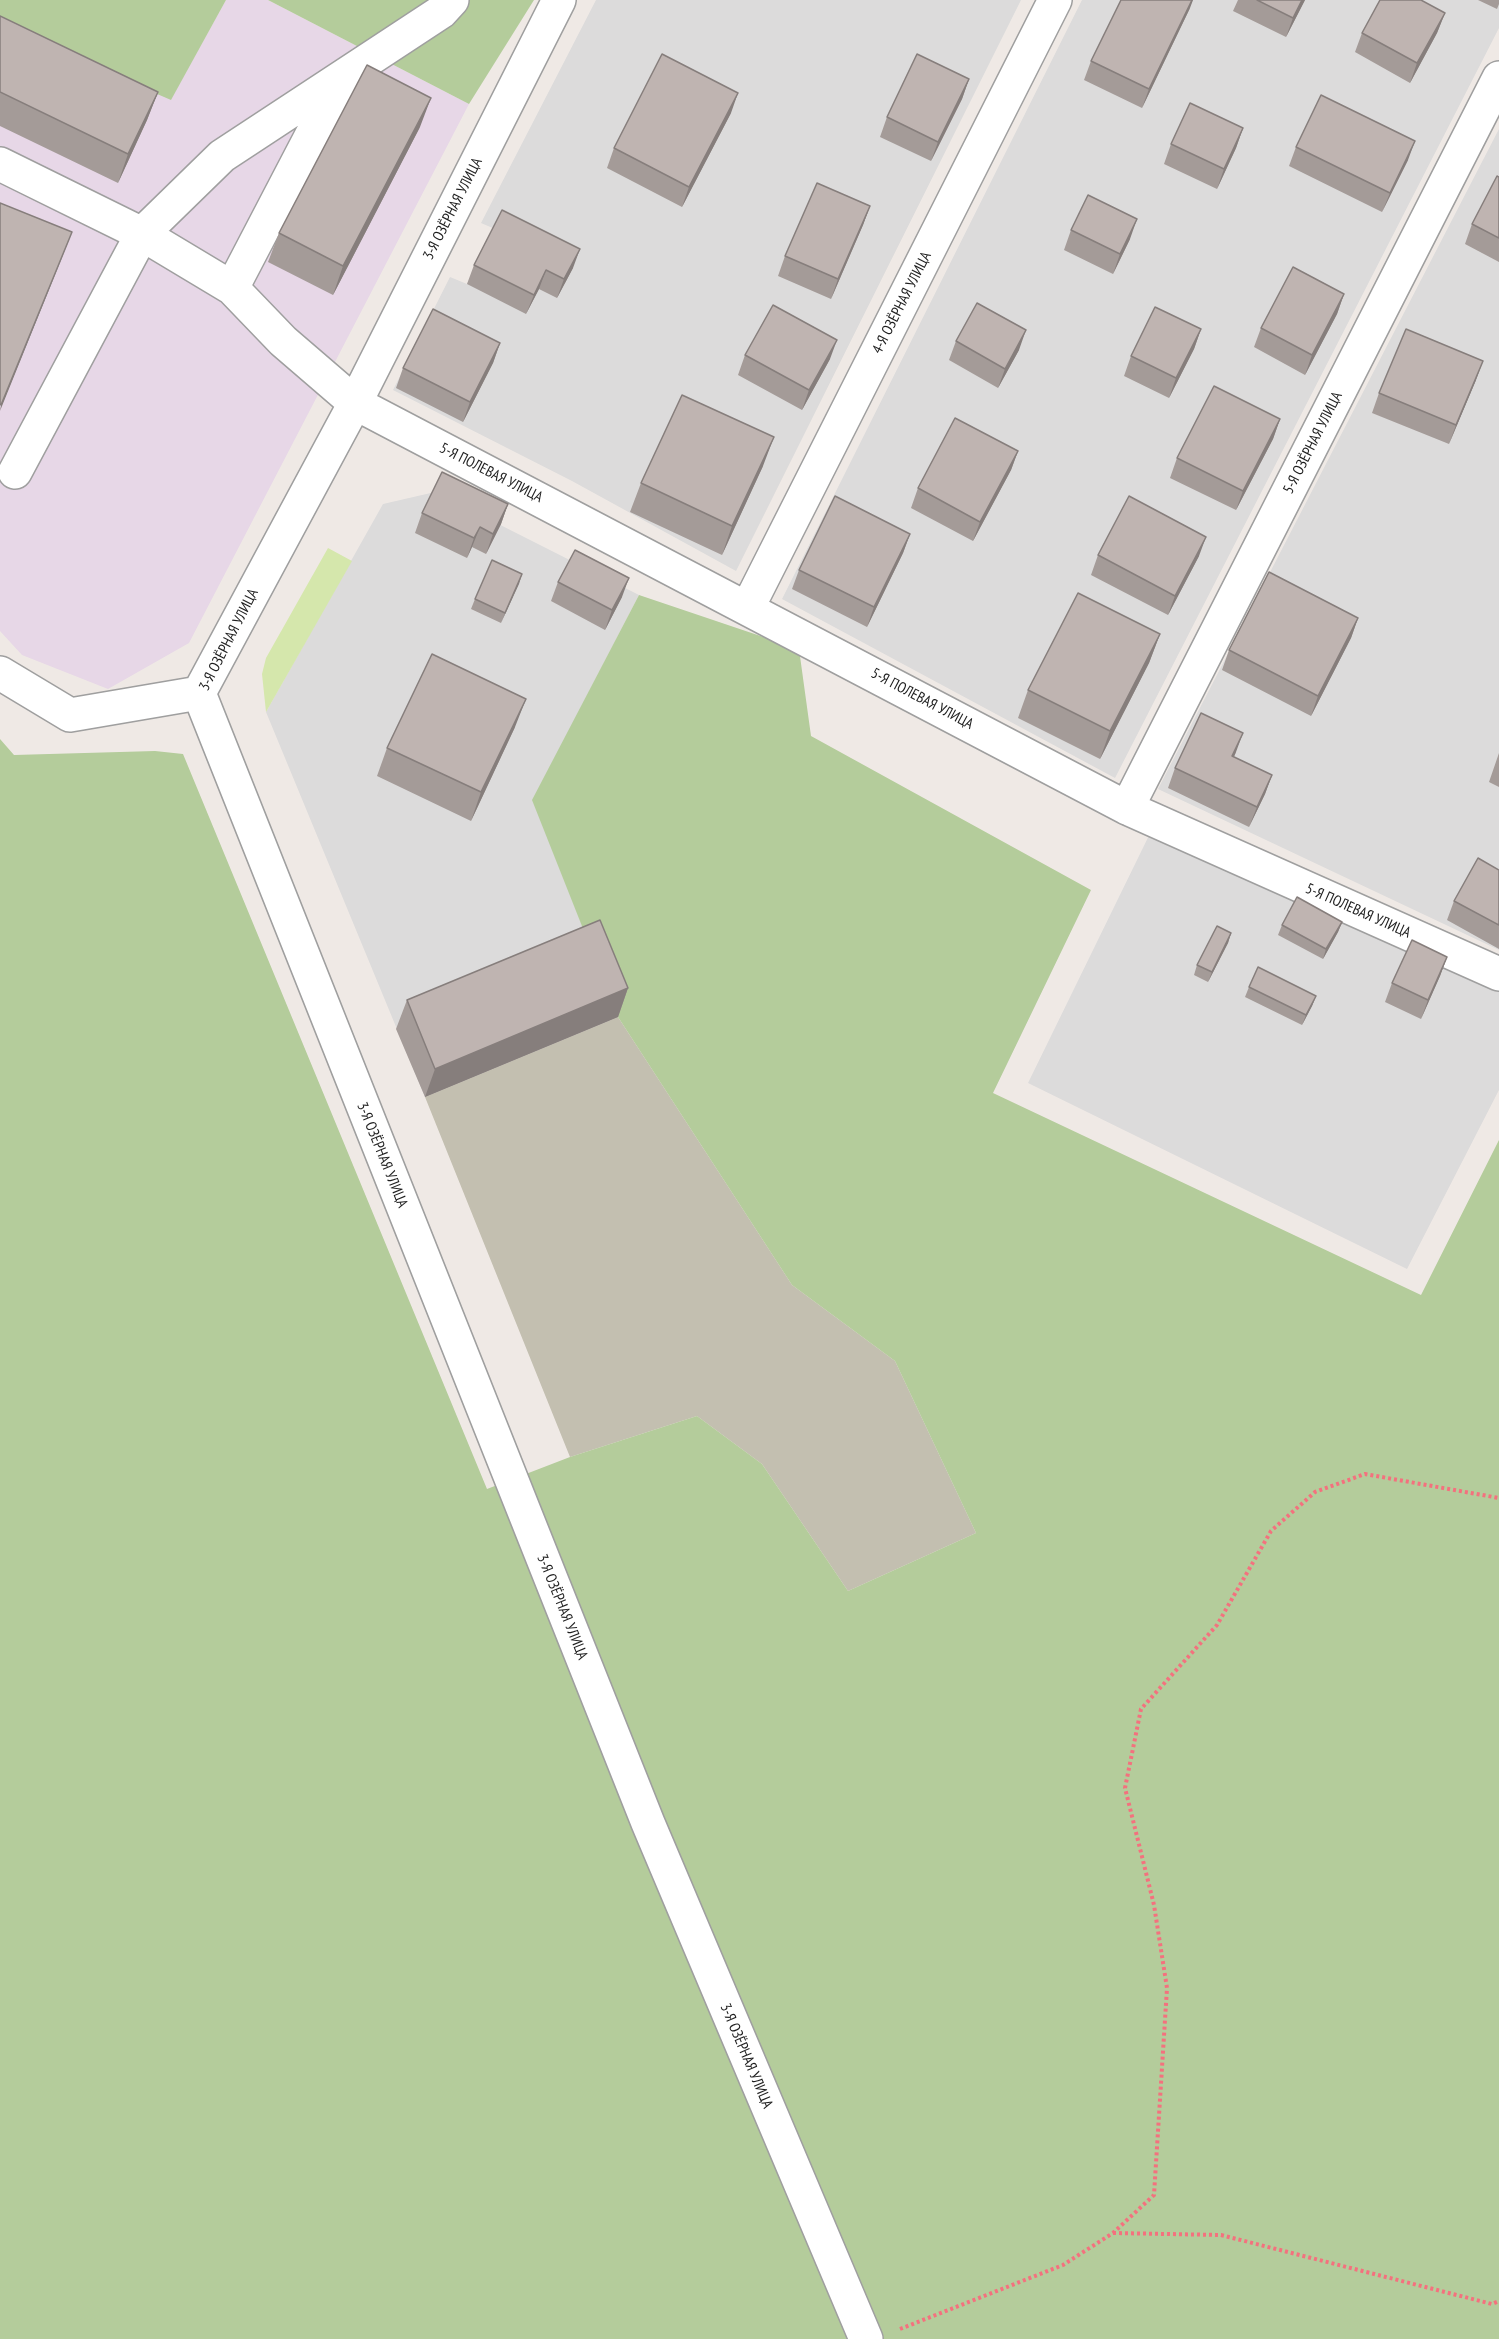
<!DOCTYPE html>
<meta charset="utf-8">
<style>
body{margin:0}
canvas{display:block;background:#efe9e5}
</style>
<canvas width="1499" height="2339"></canvas>
<script>
const ctx = document.querySelector('canvas').getContext('2d');
ctx.lineJoin = 'round';
function fill(path, color) {
  ctx.fillStyle = color;
  ctx.fill(path, 'evenodd');
}
function toPath(rows) {
  const path = new Path2D();
  for (const r of rows) {
    path.moveTo(r[0], r[1]);
    for (let i = 2; i < r.length; i += 2) path.lineTo(r[i], r[i + 1]);
  }
  return path;
}
function strokePath(path, color, width, dash) {
  ctx.strokeStyle = color;
  ctx.lineWidth = width;
  ctx.lineCap = dash ? 'butt' : 'round';
  ctx.setLineDash(dash || []);
  ctx.stroke(path);
}
function label(font, color, halo, rows, align = 'center') {
  ctx.font = font + ' "PT Sans Narrow",sans-serif';
  ctx.lineWidth = 4.5;
  ctx.setLineDash([]);
  ctx.textBaseline = 'middle';
  ctx.strokeStyle = halo;
  ctx.fillStyle = color;
  for (const [text, x, y, turn = 0] of rows) {
    ctx.save();
    ctx.translate(x, y);
    ctx.rotate((+turn || 0) * Math.PI / 180);
    ctx.textAlign = isNaN(turn) ? turn : align;
    if (halo) ctx.strokeText(text, 0, 0);
    ctx.fillText(text, 0, 0);
    ctx.restore();
  }
}
fill(toPath([
 [596,0,1021,0,736,571,572,481,393,390,450,277,467,284,472,275,495,229,481,223],
 [1082,0,1499,0,1499,28,1115,778,782,599],
 [1499,129,1499,950,1158,789],
 [435,492,639,595,533,800,618,1017,425,1097,266,712,383,504],
 [1160,813,1499,991,1499,1090,1407,1269,1028,1083]
]), '#dcdbdb');
fill(toPath([
 [226,0,268,0,469,104,189,643,108,689,22,655,0,631,0,26,171,99]
]), '#e7d7e7');
fill(toPath([
 [618,1017,792,1285,895,1361,976,1533,848,1591,762,1464,697,1416,570,1457,425,1097]
]), '#c3bfb0');
fill(toPath([
 [328,548,352,561,266,712,262,674,266,658]
]), '#d5e7ac');
fill(toPath([
 [0,0,226,0,171,100,0,26],
 [268,0,534,0,469,104],
 [639,595,799,649,811,736,1091,890,993,1093,1421,1295,1499,1140,1499,2339,0,2339,0,739,14,755,155,751,183,754,487,1489,570,1457,697,1416,762,1464,848,1591,976,1533,895,1361,792,1285,618,1017,532,800]
]), '#b4cc9b');
const minor = toPath([
 [559,0,355,403,199,693,648,1823,866,2339],
 [0,164,142,234,232,288,283,341,355,403,1127,808,1499,974],
 [232,288,341,79],
 [15,472,142,234,222,156,441,12,452,0],
 [748,607,1055,0],
 [0,673,70,715,199,693],
 [1127,808,1499,78]
]);
strokePath(minor, '#9f9f9f', 36);
strokePath(toPath([
 [1113,2233,1221,2235,1492,2304,1499,2301],
 [900,2329,1063,2265,1113,2233,1154,2195,1167,1988,1154,1905,1125,1788,1141,1709,1217,1625,1271,1531,1315,1492,1365,1474,1499,1498]
]), '#f4717e', 4, [3, 3]);
strokePath(minor, '#fff', 33);
fill(toPath([
 [1238,0,1305,0,1286,37,1233,11],
 [1478,0,1499,0,1499,4,1497,9],
 [1190,8,1142,108,1084,80,1091,61],
 [1445,13,1437,33,1410,83,1355,52,1362,33],
 [0,16,158,92,147,120,118,183,0,126],
 [969,79,962,99,931,161,880,137,887,117],
 [731,113,682,207,607,168,614,148],
 [420,127,333,295,268,262,279,233],
 [1243,128,1236,148,1217,189,1164,164,1171,144],
 [1296,147,1408,160,1382,212,1289,166],
 [1499,177,1499,262,1465,244,1472,224],
 [870,206,863,225,831,299,778,276,785,256],
 [1071,230,1130,239,1113,274,1064,250],
 [474,265,573,268,557,298,539,289,526,314,467,284],
 [1344,294,1337,314,1305,375,1254,347,1261,328],
 [1201,329,1194,349,1169,398,1124,376,1131,356],
 [956,341,1019,350,998,388,949,360],
 [500,343,493,363,463,422,396,388,403,368],
 [745,355,830,359,802,410,738,375],
 [1476,380,1449,444,1372,413,1379,393],
 [1280,419,1273,439,1236,510,1170,478,1177,458],
 [1018,451,1011,470,973,541,911,508,918,488],
 [763,466,722,555,630,512,641,483],
 [508,504,501,524,486,554,472,547,467,558,415,533,422,513],
 [910,534,903,553,867,627,792,589,799,570],
 [1098,555,1199,556,1168,615,1091,575],
 [522,574,501,623,471,609,475,599],
 [558,582,622,597,605,630,551,601],
 [1358,618,1351,638,1311,716,1222,670,1229,650],
 [1160,634,1149,663,1100,759,1018,718,1028,690],
 [515,727,471,821,377,776,387,748],
 [1236,752,1234,757,1272,775,1265,794,1249,827,1168,788,1175,768],
 [1499,753,1499,787,1489,782],
 [1499,870,1499,949,1447,920,1454,901],
 [1342,922,1338,932,1323,959,1278,935,1282,925],
 [1231,933,1228,943,1208,982,1194,975,1197,965],
 [1447,957,1440,976,1421,1019,1385,1002,1392,983],
 [1249,987,1316,996,1312,1006,1302,1025,1245,997],
 [628,988,618,1017,425,1097,396,1029,407,1000]
]), '#a49b98');
fill(toPath([
 [1192,0,1193,0,1190,8,1142,108,1149,89],
 [1302,0,1305,0,1286,37,1293,18],
 [1445,13,1437,33,1410,83,1417,63],
 [969,79,962,99,931,161,938,142],
 [158,92,147,120,118,183,128,154],
 [738,93,731,113,682,207,689,187],
 [431,98,420,127,333,295,343,266],
 [1243,128,1236,148,1217,189,1224,169],
 [1415,141,1408,160,1382,212,1390,193],
 [870,206,863,225,831,299,838,279],
 [1137,219,1130,239,1113,274,1120,254],
 [72,232,61,260,0,411,1,405],
 [580,249,573,268,557,298,564,279],
 [546,270,539,289,526,314,534,295],
 [1344,294,1337,314,1305,375,1312,355],
 [1201,329,1194,349,1169,398,1176,378],
 [1026,330,1019,350,998,388,1005,369],
 [837,340,830,359,802,410,809,390],
 [500,343,493,363,463,422,470,402],
 [1483,361,1476,380,1449,444,1456,425],
 [1280,419,1273,439,1236,510,1243,491],
 [774,437,763,466,722,555,732,526],
 [1018,451,1011,470,973,541,980,522],
 [508,504,501,524,486,554,493,534],
 [480,527,472,547,467,558,474,538],
 [910,534,903,553,867,627,874,607],
 [1206,537,1199,556,1168,615,1175,596],
 [522,574,519,584,501,623,505,613],
 [629,578,622,597,605,630,612,610],
 [1358,618,1351,638,1311,716,1318,696],
 [1160,634,1149,663,1100,759,1110,731],
 [526,699,515,727,471,821,481,792],
 [1243,733,1236,752,1225,775,1232,756],
 [1272,775,1265,794,1249,827,1257,807],
 [1342,922,1338,932,1323,959,1326,949],
 [1231,933,1228,943,1208,982,1212,972],
 [1447,957,1440,976,1421,1019,1428,1000],
 [628,988,618,1017,425,1097,435,1069],
 [1316,996,1312,1006,1302,1025,1306,1015]
]), '#867e7c');
const building = toPath([
 [1121,0,1192,0,1149,89,1091,61,1121,0],
 [1257,0,1302,0,1293,18,1257,0],
 [1380,0,1421,0,1445,13,1417,63,1362,33,1380,0],
 [0,16,158,92,128,154,0,92,0,16],
 [662,54,738,93,689,187,614,148,662,54],
 [917,54,969,79,938,142,887,117,917,54],
 [367,65,431,98,343,266,279,233,367,65],
 [1321,95,1415,141,1390,193,1296,147,1321,95],
 [1190,103,1243,128,1224,169,1171,144,1190,103],
 [1497,176,1499,177,1499,238,1472,224,1497,176],
 [817,183,870,206,838,279,785,256,817,183],
 [1088,195,1137,219,1120,254,1071,230,1088,195],
 [0,203,72,232,1,405,0,404,0,203],
 [502,210,580,249,564,279,546,270,534,295,474,265,502,210],
 [1293,267,1344,294,1312,355,1261,328,1293,267],
 [977,303,1026,330,1005,369,956,341,977,303],
 [773,305,837,340,809,390,745,355,773,305],
 [1155,307,1201,329,1176,378,1131,356,1155,307],
 [433,309,500,343,470,402,403,368,433,309],
 [1406,329,1483,361,1456,425,1379,393,1406,329],
 [1214,386,1280,419,1243,491,1177,458,1214,386],
 [682,395,774,437,732,526,641,483,682,395],
 [955,418,1018,451,980,522,918,488,955,418],
 [442,472,508,504,493,534,480,527,474,538,422,513,442,472],
 [835,496,910,534,874,607,799,570,835,496],
 [1129,496,1206,537,1175,596,1098,555,1129,496],
 [575,550,629,578,612,610,558,582,575,550],
 [492,560,522,574,505,613,475,599,492,560],
 [1269,572,1358,618,1318,696,1229,650,1269,572],
 [1078,593,1160,634,1110,731,1028,690,1078,593],
 [432,654,526,699,481,792,387,748,432,654],
 [1201,713,1243,733,1232,756,1272,775,1257,807,1175,768,1201,713],
 [1478,858,1499,870,1499,925,1454,901,1478,858],
 [1297,897,1342,922,1326,949,1282,925,1297,897],
 [600,920,628,988,435,1069,407,1000,600,920],
 [1217,926,1231,933,1212,972,1197,965,1217,926],
 [1412,940,1447,957,1428,1000,1392,983,1412,940],
 [1258,967,1316,996,1306,1015,1249,987,1258,967]
]);
fill(building, '#bfb4b1');
strokePath(building, '#867e7c', 1.5);
label('15px', '#1e1e1e', '#fff', [
 ["3-Я ОЗЁРНАЯ УЛИЦА",453,209,-63],
 ["4-Я ОЗЁРНАЯ УЛИЦА",902,303,-63],
 ["5-Я ОЗЁРНАЯ УЛИЦА",1313,443,-63],
 ["5-Я ПОЛЕВАЯ УЛИЦА",491,473,27],
 ["3-Я ОЗЁРНАЯ УЛИЦА",229,640,-63],
 ["5-Я ПОЛЕВАЯ УЛИЦА",922,699,28],
 ["5-Я ПОЛЕВАЯ УЛИЦА",1358,911,24],
 ["3-Я ОЗЁРНАЯ УЛИЦА",382,1155,68],
 ["3-Я ОЗЁРНАЯ УЛИЦА",562,1607,68],
 ["3-Я ОЗЁРНАЯ УЛИЦА",746,2056,67]
]);
</script>
